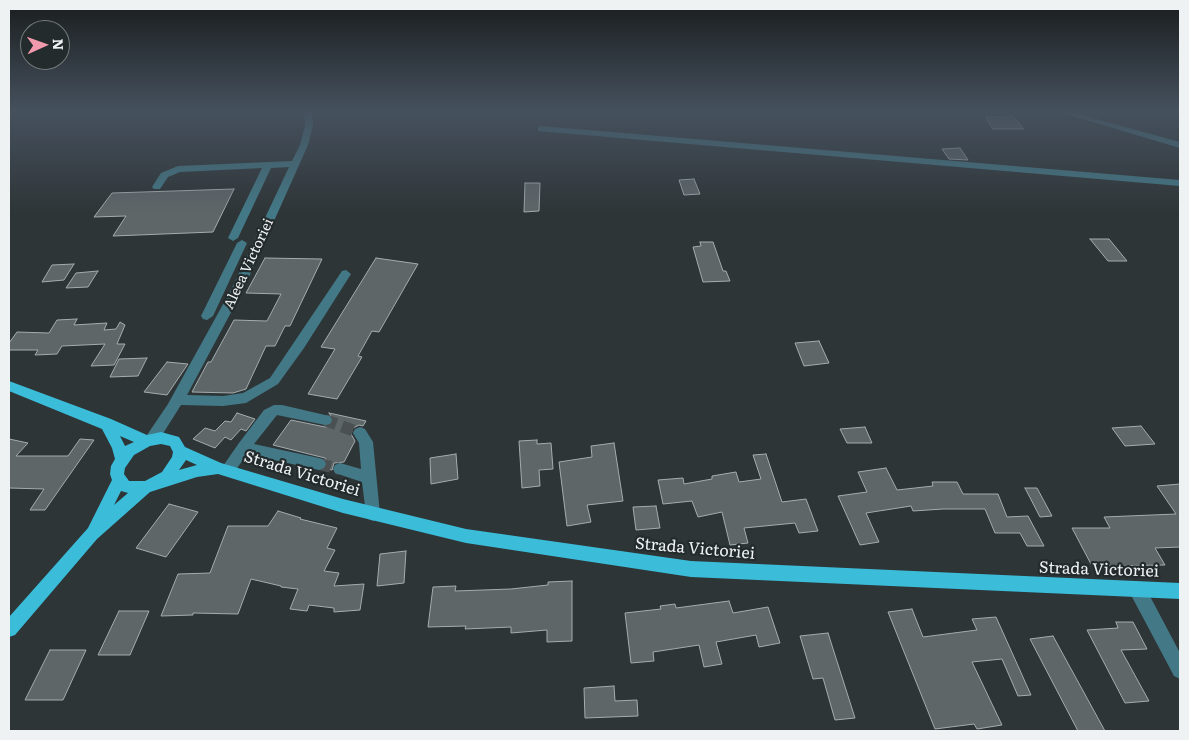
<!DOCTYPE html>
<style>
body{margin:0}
#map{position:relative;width:1189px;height:740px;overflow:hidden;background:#2e3537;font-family:Literata,serif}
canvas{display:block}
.frame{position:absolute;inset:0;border:10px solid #eef2f3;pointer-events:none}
.north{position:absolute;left:20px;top:20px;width:50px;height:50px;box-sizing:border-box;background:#242b2d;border:1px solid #757b7c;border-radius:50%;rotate:88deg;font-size:14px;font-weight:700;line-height:20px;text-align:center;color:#eef2f3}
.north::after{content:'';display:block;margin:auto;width:18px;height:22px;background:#f29aad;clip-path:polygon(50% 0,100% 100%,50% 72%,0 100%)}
</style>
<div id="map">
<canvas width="1189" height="740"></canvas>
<div class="frame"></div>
<div class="north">N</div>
</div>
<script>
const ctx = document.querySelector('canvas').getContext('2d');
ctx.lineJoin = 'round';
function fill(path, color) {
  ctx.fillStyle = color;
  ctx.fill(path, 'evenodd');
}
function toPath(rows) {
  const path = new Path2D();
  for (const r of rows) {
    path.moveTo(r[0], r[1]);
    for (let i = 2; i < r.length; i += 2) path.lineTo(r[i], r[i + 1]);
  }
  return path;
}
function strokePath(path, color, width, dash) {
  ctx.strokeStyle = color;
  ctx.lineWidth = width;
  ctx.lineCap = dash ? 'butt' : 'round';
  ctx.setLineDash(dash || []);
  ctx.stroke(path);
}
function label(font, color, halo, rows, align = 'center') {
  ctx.font = font + ' Literata,serif';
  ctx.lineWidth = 4.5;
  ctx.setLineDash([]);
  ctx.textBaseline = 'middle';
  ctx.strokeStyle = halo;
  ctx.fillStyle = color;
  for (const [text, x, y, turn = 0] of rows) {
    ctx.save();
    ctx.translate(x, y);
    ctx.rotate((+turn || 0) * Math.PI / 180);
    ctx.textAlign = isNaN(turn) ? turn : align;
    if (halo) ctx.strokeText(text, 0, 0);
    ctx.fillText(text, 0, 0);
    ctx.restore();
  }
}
const building = toPath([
 [1013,116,1024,129,993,129,985,117,1013,116],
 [960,148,968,160,949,159,942,149,960,148],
 [694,179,700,194,684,195,679,180,694,179],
 [525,183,540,183,539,211,524,212,525,183],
 [234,189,213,232,113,236,126,216,94,217,112,193,234,189],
 [1090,239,1109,239,1127,261,1108,261,1090,239],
 [700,242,713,242,723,271,726,271,730,281,703,282,693,247,701,246,700,242],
 [265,258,322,259,290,326,285,326,275,346,266,346,246,389,233,393,192,392,208,362,211,362,234,320,267,321,281,294,246,293,265,258],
 [376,258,418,264,379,332,372,331,358,356,362,357,337,399,308,394,335,349,321,347,376,258],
 [74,264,64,280,42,282,52,265,74,264],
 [98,271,88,287,66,288,76,273,98,271],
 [77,319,74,325,107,323,104,330,116,329,120,322,125,325,117,344,125,344,114,365,91,366,105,344,62,346,57,354,35,355,38,350,9,350,9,343,17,332,49,333,57,320,77,319],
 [819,341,829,363,804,366,795,343,819,341],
 [147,358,138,376,110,377,119,359,147,358],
 [167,362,188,364,167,395,144,392,167,362],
 [237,413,255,419,246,431,241,429,231,440,225,437,215,448,193,439,205,428,215,431,225,421,231,422,237,413],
 [329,413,366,421,363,426,359,425,353,428,351,434,355,441,344,462,334,463,332,470,326,469,328,463,325,458,273,445,291,420,325,427,330,426,334,421,329,413],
 [1141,426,1155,444,1125,446,1112,428,1141,426],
 [865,427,872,443,847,443,840,429,865,427],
 [9,439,28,443,16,456,68,456,80,439,94,440,45,510,30,510,44,489,9,488,9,439],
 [537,440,537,444,551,443,553,469,539,470,540,486,522,488,519,441,537,440],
 [614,443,623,501,587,505,591,522,567,526,559,462,592,457,591,446,614,443],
 [456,454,458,479,431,484,430,458,456,454],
 [766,454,782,502,806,499,818,531,799,533,795,523,744,528,748,543,730,545,722,512,698,517,692,501,663,504,658,480,683,478,684,484,712,479,712,476,736,472,739,482,761,479,753,455,766,454],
 [886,468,897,490,933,486,932,482,957,482,963,494,998,494,1007,517,1028,516,1044,546,1027,546,1020,533,995,533,985,509,943,509,913,511,911,506,866,513,879,542,860,545,838,496,867,492,858,472,886,468],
 [1180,484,1180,547,1155,548,1165,565,1092,566,1072,528,1110,528,1104,517,1176,514,1157,486,1180,484],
 [1025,488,1037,488,1052,516,1040,517,1025,488],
 [169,504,198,512,166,557,136,548,169,504],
 [656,506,660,528,636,530,633,507,656,506],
 [278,511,301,518,300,519,337,528,327,548,335,550,324,571,339,573,334,586,364,584,360,610,334,612,334,608,309,605,307,611,290,609,298,589,281,587,281,586,251,579,238,614,193,613,193,615,161,616,178,574,210,573,228,526,268,526,278,511],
 [406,551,404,583,377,586,380,554,406,551],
 [572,581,572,641,547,642,547,630,511,633,511,627,465,629,466,626,428,627,433,587,456,586,455,591,511,589,548,585,548,582,572,581],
 [729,601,733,613,768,607,780,643,759,647,756,635,716,642,722,664,704,667,699,645,653,652,654,661,631,663,625,613,661,609,660,606,675,604,676,608,729,601],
 [912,609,923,637,977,630,972,619,996,617,1031,695,1018,696,1002,659,972,662,1002,725,977,729,974,724,935,729,888,612,912,609],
 [119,611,149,611,130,655,98,655,119,611],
 [1116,622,1133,622,1147,649,1121,650,1149,701,1125,703,1087,630,1118,628,1116,622],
 [828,633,855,718,835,720,823,678,813,679,800,636,828,633],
 [1053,636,1105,731,1078,731,1030,639,1053,636],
 [50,650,86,650,63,700,25,700,50,650],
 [614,686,615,701,637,700,638,716,585,718,584,688,614,686]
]);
fill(building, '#5e6668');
strokePath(building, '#a4acaf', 1);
strokePath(toPath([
 [325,420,360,433],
 [319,464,340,469]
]), '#4b5153', 12, [12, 6]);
fill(toPath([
 [304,112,312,112,313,125,308,145,244,288,187,395,223,396,243,393,270,378,342,271,346,270,351,274,304,348,278,384,246,403,223,406,181,405,157,443,152,445,147,443,145,439,147,435,168,404,232,288,289,167,271,168,238,238,233,241,228,238,262,168,180,172,168,177,160,189,154,189,152,187,161,173,178,166,292,161,300,145,305,125,304,112],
 [1059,112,1071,112,1180,142,1180,148,1059,112],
 [541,126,1180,180,1180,186,538,131,538,127,541,126],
 [242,240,247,243,213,316,207,320,203,319,201,316,237,243,242,240],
 [274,405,282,405,325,415,330,416,332,420,330,424,325,425,277,415,254,444,319,458,324,460,326,464,324,468,319,470,247,454,233,474,228,476,223,474,221,470,223,466,239,443,264,410,274,405],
 [360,427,365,429,373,442,380,514,378,519,373,521,368,519,366,514,362,482,335,473,333,469,335,465,340,463,361,469,359,443,353,433,355,429,360,427],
 [1137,581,1143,583,1180,653,1180,679,1174,676,1131,595,1129,589,1131,583,1137,581]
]), '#437987');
fill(toPath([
 [9,381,111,419,147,435,161,432,179,437,185,447,221,463,343,499,466,529,691,561,1180,583,1180,599,691,577,466,543,343,513,218,474,197,477,150,492,97,539,15,635,9,637,9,617,88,528,112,480,110,474,111,466,115,459,112,448,102,429,9,391,9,381],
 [120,436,134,442,125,446,120,436],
 [161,444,170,446,173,452,172,457,162,472,145,481,129,481,124,474,125,468,134,455,150,446,161,444],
 [186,460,197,465,179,470,186,460],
 [121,491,128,493,114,505,121,491]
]), '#3bbcd9');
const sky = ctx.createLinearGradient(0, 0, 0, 215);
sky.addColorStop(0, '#191d1e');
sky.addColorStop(0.52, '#46515e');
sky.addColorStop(1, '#46515e00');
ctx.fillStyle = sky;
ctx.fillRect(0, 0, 1189, 215);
label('14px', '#eef2f3', '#242b2d', [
 ["Aleea Victoriei",249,264,-65]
]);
label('16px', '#eef2f3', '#242b2d', [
 ["Strada Victoriei",302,474,17],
 ["Strada Victoriei",695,549,5],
 ["Strada Victoriei",1099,570,2]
]);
</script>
